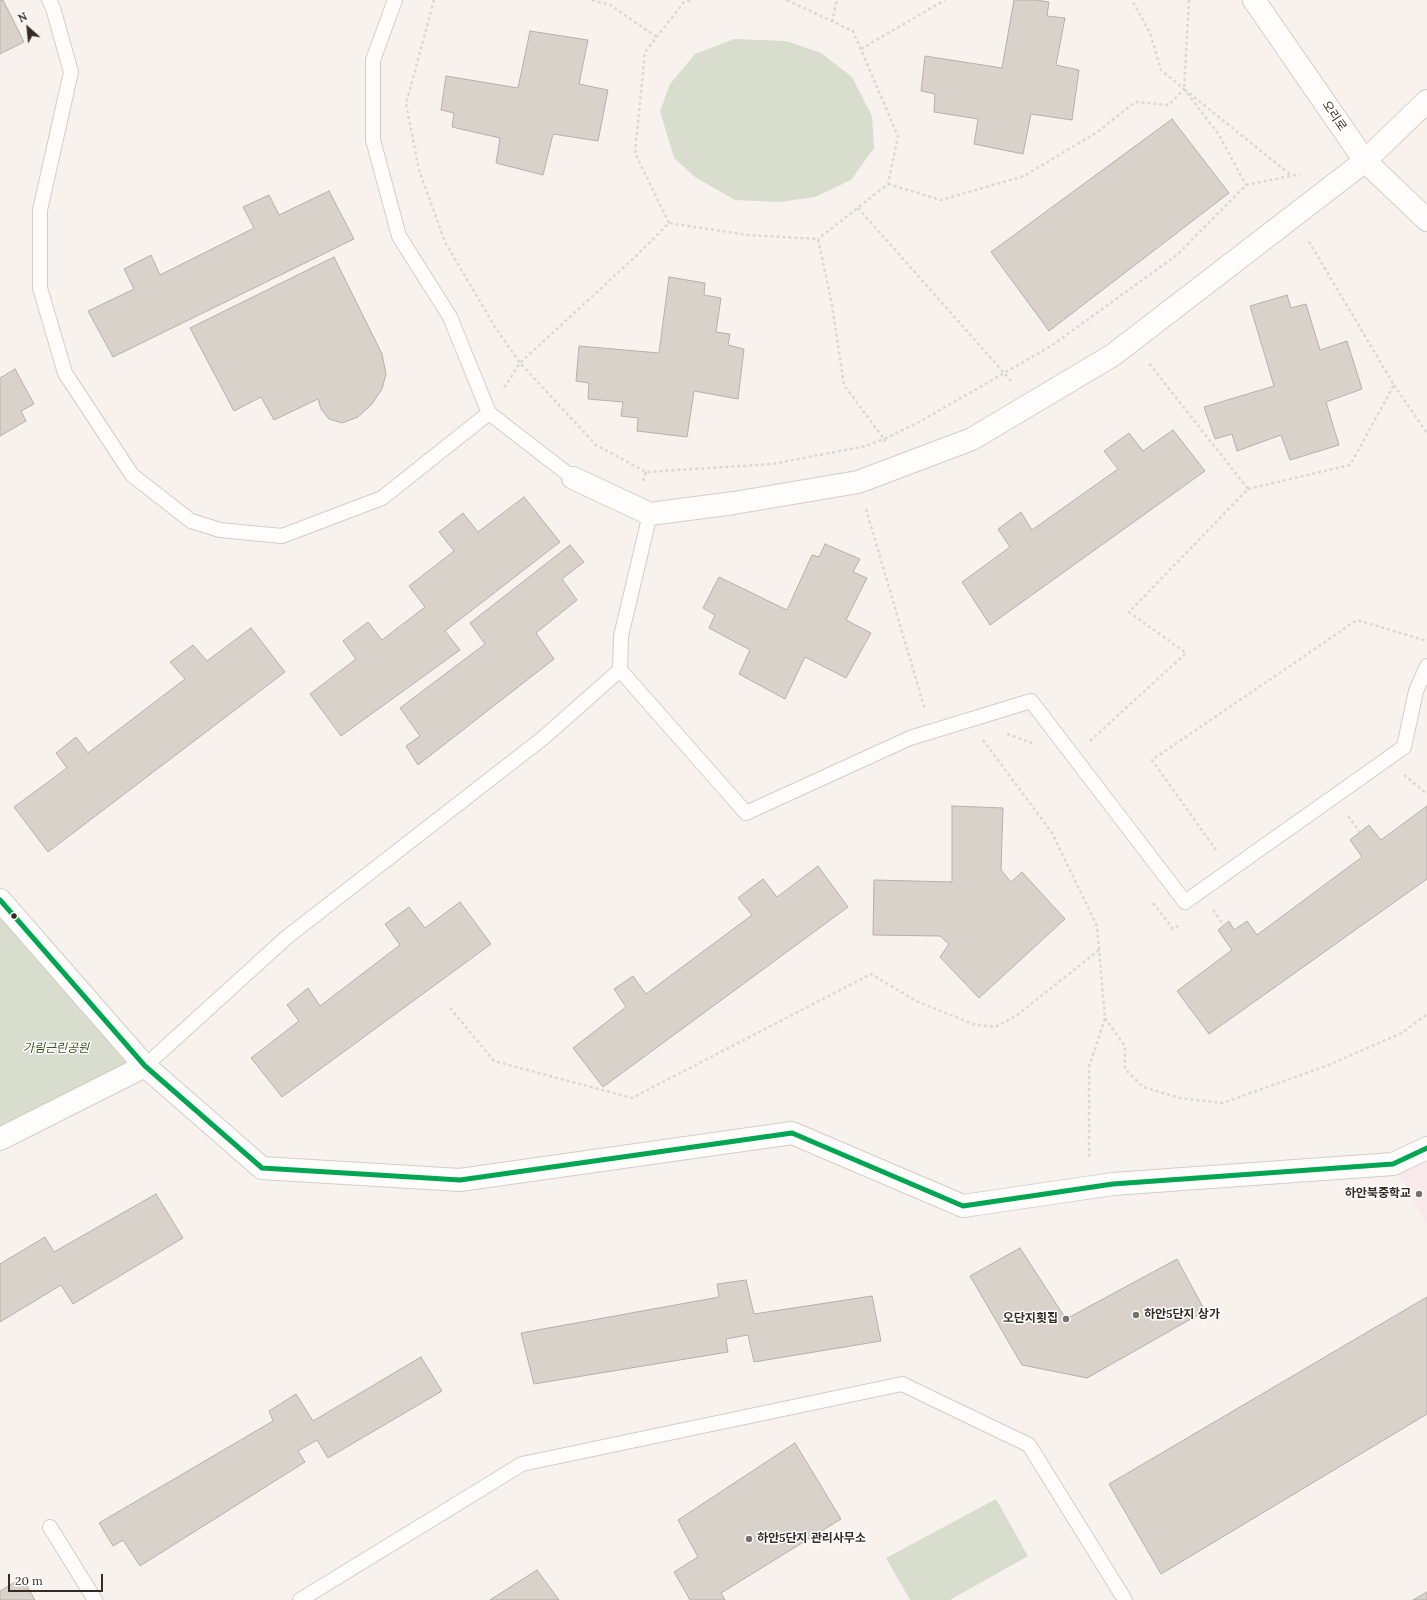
<!DOCTYPE html>
<meta charset="utf-8">
<style>
body{margin:0}
#map{position:relative;width:1427px;height:1600px;overflow:hidden;background:#f7f2ed;font-family:Lora,serif}
canvas{display:block}
.north{position:absolute;left:8px;top:8px;width:40px;height:40px;-webkit-text-stroke:3px #fff;paint-order:stroke;rotate:333deg;font-size:11px;font-weight:700;line-height:16px;text-align:center;color:#342b23}
.north::after{content:'';display:block;margin:auto;width:14px;height:18px;background:#342b23;clip-path:polygon(50% 0,100% 100%,50% 72%,0 100%)}
.scale{position:absolute;left:8px;top:1574px;width:95px;height:18px;box-sizing:border-box;border:2px solid #342b23;border-top:0;padding-left:5px;font-size:12px;line-height:14px;white-space:nowrap;color:#342b23;-webkit-text-stroke:3px #fff;paint-order:stroke}
</style>
<div id="map">
<canvas width="1427" height="1600"></canvas>
<div class="north">N</div>
<div class="scale">20 m</div>
</div>
<script>
const ctx = document.querySelector('canvas').getContext('2d');
ctx.lineJoin = 'round';
function fill(path, color) {
  ctx.fillStyle = color;
  ctx.fill(path, 'evenodd');
}
function toPath(rows) {
  const path = new Path2D();
  for (const r of rows) {
    path.moveTo(r[0], r[1]);
    for (let i = 2; i < r.length; i += 2) path.lineTo(r[i], r[i + 1]);
  }
  return path;
}
function strokePath(path, color, width, dash) {
  ctx.strokeStyle = color;
  ctx.lineWidth = width;
  ctx.lineCap = dash ? 'butt' : 'round';
  ctx.setLineDash(dash || []);
  ctx.stroke(path);
}
function label(font, color, halo, rows, align = 'center') {
  ctx.font = font + ' Lora,"Noto Sans KR",serif';
  ctx.lineWidth = 3;
  ctx.setLineDash([]);
  ctx.textBaseline = 'middle';
  ctx.strokeStyle = halo;
  ctx.fillStyle = color;
  for (const [text, x, y, turn = 0] of rows) {
    ctx.save();
    ctx.translate(x, y);
    ctx.rotate((+turn || 0) * Math.PI / 180);
    ctx.textAlign = isNaN(turn) ? turn : align;
    if (halo) ctx.strokeText(text, 0, 0);
    ctx.fillText(text, 0, 0);
    ctx.restore();
  }
}
fill(toPath([
 [1427,1148,1427,1225,1393,1164]
]), '#fae9ea');
fill(toPath([
 [734,39,786,41,821,53,852,77,872,116,874,148,851,180,815,197,779,202,735,200,695,177,674,158,660,111,670,84,695,54],
 [0,900,145,1066,0,1139],
 [996,1499,1028,1556,950,1600,910,1600,886,1558]
]), '#d8ddce');
const building = toPath([
 [3,0,24,42,0,54,0,1,3,0],
 [1014,0,1036,0,1049,2,1047,16,1065,18,1056,65,1079,70,1072,120,1031,114,1023,154,974,144,978,119,934,112,935,94,921,91,925,56,1002,68,1014,0],
 [530,31,588,40,579,84,608,90,598,141,553,134,543,175,496,163,500,138,452,127,454,113,441,110,446,76,518,88,530,31],
 [1172,119,1229,193,1049,331,991,252,1172,119],
 [329,191,354,239,113,357,88,311,134,289,124,269,151,255,160,275,254,228,243,207,269,195,279,215,329,191],
 [334,257,382,354,386,374,382,389,372,404,358,417,342,423,329,419,321,409,318,399,274,420,261,397,234,411,190,328,334,257],
 [669,277,705,283,704,295,721,298,716,332,730,334,728,345,744,349,738,399,694,391,687,437,637,431,638,418,621,416,623,402,588,399,589,383,576,381,579,346,659,353,669,277],
 [1287,295,1291,308,1306,304,1320,350,1347,341,1362,389,1326,402,1339,445,1290,460,1281,435,1237,451,1232,434,1215,439,1204,407,1274,386,1250,306,1287,295],
 [15,369,34,404,21,411,26,421,0,436,0,378,15,369],
 [1173,430,1205,471,990,625,962,582,1010,547,998,529,1021,512,1032,530,1118,469,1104,451,1129,433,1143,451,1173,430],
 [524,497,560,542,445,631,460,650,341,736,310,694,356,659,343,641,368,622,382,640,425,607,409,586,454,551,439,532,463,513,478,532,524,497],
 [825,544,860,559,853,572,867,578,846,620,871,633,846,678,805,657,785,699,739,674,750,650,709,628,715,615,703,608,719,577,787,610,812,555,819,557,825,544],
 [570,545,584,562,562,579,577,600,536,633,554,659,418,765,406,746,420,736,400,708,485,644,470,623,570,545],
 [251,628,285,672,48,852,14,807,67,768,56,753,76,737,88,753,185,679,170,662,193,645,207,661,251,628],
 [952,806,1003,808,1001,870,1011,882,1022,872,1065,919,979,998,940,957,949,944,940,936,873,935,874,880,952,882,952,806],
 [1427,806,1427,879,1209,1034,1177,991,1232,950,1218,930,1229,921,1234,930,1247,921,1257,935,1362,857,1350,840,1369,825,1381,840,1427,806],
 [818,866,848,907,603,1087,573,1048,626,1007,614,989,633,976,646,994,752,915,738,898,763,879,777,897,818,866],
 [460,902,491,944,282,1097,251,1058,299,1021,287,1005,308,988,320,1006,400,945,385,924,409,907,425,928,460,902],
 [156,1194,183,1238,73,1304,61,1285,0,1322,0,1264,45,1237,54,1252,156,1194],
 [1020,1248,1066,1319,1177,1259,1205,1311,1087,1378,1022,1365,970,1276,1020,1248],
 [746,1280,754,1314,872,1296,881,1341,754,1362,748,1335,726,1339,728,1352,534,1384,521,1333,719,1297,717,1284,746,1280],
 [1427,1297,1427,1414,1161,1574,1109,1484,1427,1297],
 [421,1357,442,1391,328,1458,317,1440,298,1451,305,1462,140,1566,123,1540,113,1546,99,1523,273,1421,269,1411,296,1394,313,1421,421,1357],
 [795,1443,841,1519,721,1593,725,1600,690,1600,674,1572,698,1557,678,1520,795,1443],
 [537,1570,559,1600,490,1600,537,1570],
 [22,1578,35,1600,0,1600,0,1591,22,1578],
 [1427,1592,1427,1600,1413,1600,1427,1592]
]);
fill(building, '#d9d2cb');
strokePath(building, '#b6afa9', 1);
const service = toPath([
 [49,0,53,8,71,72,40,210,40,288,65,373,132,475,191,521,220,530,282,536,382,498,489,413],
 [395,0,373,60,373,140,399,236,450,317,489,413,573,478],
 [620,670,746,813,910,738,1031,701,1185,902,1404,747,1416,691,1427,666],
 [145,1066,287,937,543,738,620,670,621,636,650,514],
 [50,1527,95,1600],
 [300,1600,522,1464,902,1384,1029,1445,1125,1600]
]);
const minor = toPath([
 [573,478,650,514,734,503,858,482,972,439,1113,355,1365,161],
 [0,900,145,1066,262,1168,460,1180,792,1133,963,1206,1113,1184,1393,1164,1427,1148],
 [0,1139,145,1066]
]);
const tertiary = toPath([
 [1365,161,1427,101]
]);
const secondary = toPath([
 [1254,0,1365,161,1427,220]
]);
strokePath(service, '#d4cdc7', 16);
strokePath(minor, '#d4cdc7', 24);
strokePath(tertiary, '#d4cdc7', 24);
strokePath(secondary, '#d4cdc7', 24);
strokePath(toPath([
 [434,0,406,104,419,170,445,242,495,327,520,363,504,388],
 [592,0,610,5,657,37],
 [787,0,853,31,898,136,888,184,818,239],
 [1189,0,1184,89,1292,176],
 [832,22,837,0],
 [861,49,945,0],
 [1187,93,1219,135,1246,185],
 [888,184,941,200,1024,176,1099,131,1135,102,1169,105,1184,89,1161,70,1150,33,1132,0],
 [858,208,1012,382],
 [669,223,635,153,645,52,684,2,693,0],
 [1394,385,1427,433],
 [885,442,884,439,866,446,772,464,646,472,596,445,520,363,637,255,669,223,748,235,818,239,831,299,844,385,884,439,919,422,1051,346,1177,255,1246,185,1300,174],
 [643,481,646,472],
 [1248,489,1350,465,1394,385,1308,240],
 [866,509,925,710],
 [1007,734,1032,743],
 [983,740,1052,833,1097,926,1105,1018,1089,1067,1089,1159],
 [1090,741,1186,653,1129,612,1248,489,1148,362],
 [1404,775,1427,794],
 [1348,816,1360,832],
 [1216,850,1152,760,1357,620,1427,641],
 [1153,903,1173,929,1179,925],
 [1213,910,1224,925],
 [450,1008,494,1061,632,1098,871,974,916,1001,973,1024,995,1027,1016,1016,1099,950],
 [1105,1018,1125,1046,1125,1069,1143,1087,1180,1098,1223,1103,1326,1066,1402,1033,1427,1014]
]), '#dad8d7', 2.5, [3, 3]);
strokePath(service, '#fefdfc', 14);
strokePath(minor, '#fefdfc', 22);
strokePath(tertiary, '#fefdfc', 22);
strokePath(secondary, '#fefdfc', 22);
strokePath(toPath([
 [0,900,145,1066,262,1168,460,1180,792,1133,963,1206,1113,1184,1393,1164,1427,1148]
]), '#00a651', 5);
for (const [x, y, r, color] of [
 [14,916,3.5,"#342b23"],
 [1419,1194,4,"#78716a"],
 [1136,1315,4,"#78716a"],
 [1066,1319,4,"#78716a"],
 [749,1539,4,"#78716a"]
]) {
  const dot = new Path2D();
  dot.arc(x, y, r, 0, 2 * Math.PI);
  ctx.fillStyle = color;
  ctx.fill(dot);
  strokePath(dot, '#fff', 1.5);
}
label('12px', '#342b23', '#fff', [
 ["오리로",1334,116,56]
]);
label('italic 12px', '#3b551f', '#fff', [
 ["가림근린공원",56,1049]
]);
label('bold 12px', '#342b23', '#fff', [
 ["하안북중학교",1411,1194],
 ["하안5단지 상가",1144,1315,"left"],
 ["오단지횟집",1058,1319],
 ["하안5단지 관리사무소",757,1539,"left"]
], 'right');
</script>
